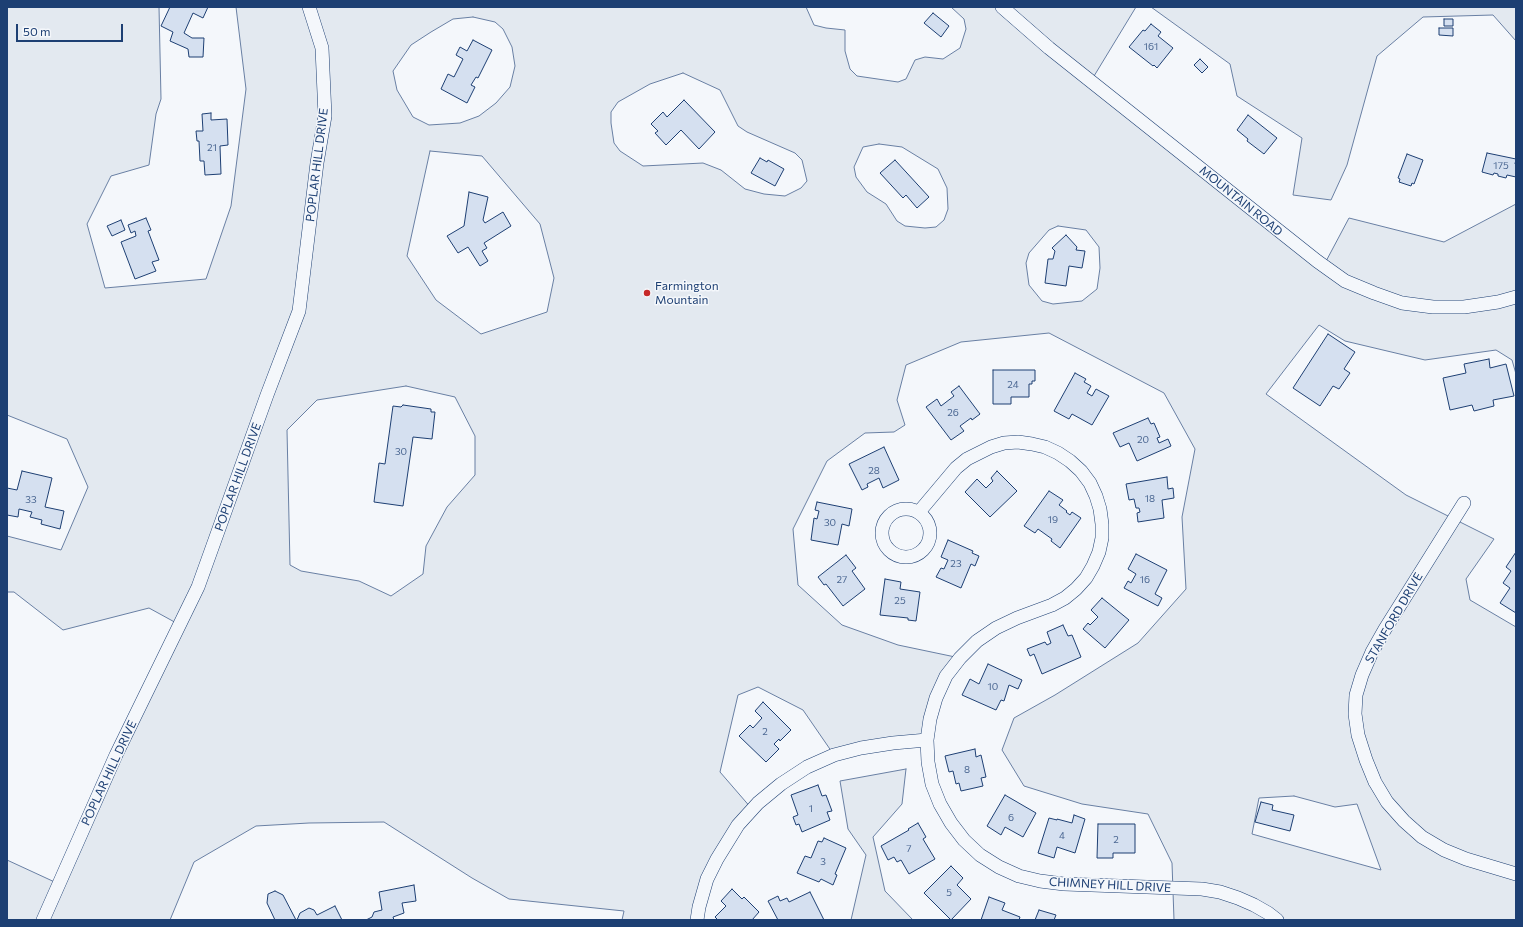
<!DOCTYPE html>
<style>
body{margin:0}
#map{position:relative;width:1523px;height:927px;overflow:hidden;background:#f4f7fb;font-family:Commissioner,sans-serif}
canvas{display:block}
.frame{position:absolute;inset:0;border:8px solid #1d3f73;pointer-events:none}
.scale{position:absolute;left:16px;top:24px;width:107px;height:18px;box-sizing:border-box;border:2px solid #1d3f73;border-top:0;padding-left:5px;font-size:12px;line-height:14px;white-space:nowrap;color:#1d3f73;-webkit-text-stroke:3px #f4f7fb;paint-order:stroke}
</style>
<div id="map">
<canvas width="1523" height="927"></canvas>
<div class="frame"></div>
<div class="scale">50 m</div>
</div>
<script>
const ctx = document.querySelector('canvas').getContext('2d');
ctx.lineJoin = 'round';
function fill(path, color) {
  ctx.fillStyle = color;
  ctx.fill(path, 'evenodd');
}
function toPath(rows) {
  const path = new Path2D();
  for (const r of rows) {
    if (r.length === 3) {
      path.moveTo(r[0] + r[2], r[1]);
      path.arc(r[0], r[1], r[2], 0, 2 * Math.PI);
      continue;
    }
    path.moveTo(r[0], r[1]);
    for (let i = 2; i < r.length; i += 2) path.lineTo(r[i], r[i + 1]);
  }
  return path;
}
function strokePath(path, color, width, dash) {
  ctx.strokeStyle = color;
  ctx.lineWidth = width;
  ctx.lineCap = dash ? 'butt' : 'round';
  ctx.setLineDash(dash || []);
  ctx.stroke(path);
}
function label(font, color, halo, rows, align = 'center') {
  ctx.font = font + ' Commissioner,sans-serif';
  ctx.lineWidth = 3;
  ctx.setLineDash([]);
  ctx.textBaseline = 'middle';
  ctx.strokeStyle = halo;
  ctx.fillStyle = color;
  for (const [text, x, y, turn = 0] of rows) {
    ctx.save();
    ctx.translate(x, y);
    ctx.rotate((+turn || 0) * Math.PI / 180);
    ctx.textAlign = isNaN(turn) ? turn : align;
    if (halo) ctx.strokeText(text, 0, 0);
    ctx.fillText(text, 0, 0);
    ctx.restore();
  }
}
const green = toPath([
 [7,7,159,7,161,99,156,114,149,165,111,176,87,224,105,288,206,279,231,206,246,89,236,7,806,7,814,25,826,28,845,30,845,51,850,69,857,76,898,82,906,79,915,60,925,57,943,59,960,48,966,29,964,19,951,7,1136,7,1091,81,1324,265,1349,218,1444,242,1516,204,1516,374,1512,360,1496,350,1425,360,1345,341,1319,325,1266,394,1406,495,1494,539,1466,579,1470,600,1516,627,1516,920,1174,920,1172,863,1148,814,1082,804,1024,786,1002,750,1014,718,1055,695,1138,643,1186,589,1182,517,1195,449,1164,393,1049,333,961,342,906,365,897,400,905,425,894,432,865,433,827,461,793,529,798,585,842,625,898,645,960,658,946,676,927,740,834,755,803,710,758,687,738,695,720,772,752,809,717,859,697,920,622,920,624,911,509,899,472,878,384,822,309,823,256,826,194,862,170,920,7,920,7,860,59,884,180,625,149,608,63,630,14,592,7,592,7,536,61,550,88,487,67,439,7,415,7,7],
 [473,17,495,22,503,29,512,47,515,66,510,87,496,103,479,116,460,123,429,125,413,117,397,90,393,71,411,45,431,32,453,19,473,17],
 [683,73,720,90,738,126,747,132,795,153,802,160,807,181,801,188,785,196,764,194,745,189,721,170,703,163,643,166,620,151,614,143,611,123,611,112,618,102,650,84,683,73],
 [879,144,902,147,938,169,947,188,948,209,944,220,936,227,925,228,905,226,897,221,886,204,867,192,856,177,854,167,863,147,879,144],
 [430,151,482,156,540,224,554,278,547,312,481,334,436,300,407,256,430,151],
 [1058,226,1086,230,1099,247,1100,268,1097,289,1082,301,1053,304,1042,301,1029,285,1026,263,1029,253,1049,230,1058,226],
 [406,386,455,397,475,436,475,475,447,507,426,546,423,574,391,596,359,581,301,571,290,565,287,430,317,400,406,386],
 [1294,796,1335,807,1357,804,1381,870,1252,834,1259,798,1294,796],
 [1151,7,1516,7,1516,41,1493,15,1423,17,1377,56,1347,165,1331,200,1293,195,1302,138,1237,96,1230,64,1151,7],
 [906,769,902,804,873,837,885,891,913,920,851,920,866,855,848,829,840,781,906,769]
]);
fill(green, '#e3e9f0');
strokePath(green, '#687fa3', 1);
const building = toPath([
 [170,7,208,7,203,18,193,13,184,33,192,38,204,38,203,57,189,57,188,49,170,41,173,32,161,26,170,7],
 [933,13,949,26,941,37,924,23,933,13],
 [1444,19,1453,19,1453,26,1444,26,1444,19],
 [1151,24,1161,32,1158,36,1173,48,1157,68,1154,65,1153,66,1129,47,1143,30,1145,31,1151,24],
 [1439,28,1453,28,1453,36,1439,35,1439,28],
 [473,40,492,50,478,78,476,77,471,85,475,87,467,103,441,89,448,74,454,77,463,59,456,55,460,47,467,51,473,40],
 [1200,59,1208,67,1202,73,1194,65,1200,59],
 [684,100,715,132,699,149,681,130,666,145,655,133,658,131,651,124,663,112,667,117,684,100],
 [211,113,211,120,227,119,228,145,220,146,221,174,205,175,204,161,200,161,199,141,197,141,196,131,203,131,202,114,211,113],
 [1248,115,1277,138,1264,154,1247,141,1248,139,1237,130,1248,115],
 [1487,153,1516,159,1515,164,1516,164,1516,177,1507,175,1506,178,1498,176,1498,174,1494,173,1493,175,1482,172,1487,153],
 [1407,154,1423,160,1414,184,1412,183,1411,186,1399,182,1400,179,1398,178,1407,154],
 [760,158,767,162,768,160,784,169,775,186,751,173,760,158],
 [895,160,929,197,917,208,906,195,903,198,880,173,895,160],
 [469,192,488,197,483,220,485,223,503,212,511,226,484,243,487,248,482,251,488,261,480,266,468,247,458,253,447,236,464,226,469,192],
 [146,218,151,230,148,231,159,260,152,262,156,271,135,279,121,242,136,236,135,231,131,233,128,225,146,218],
 [121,220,125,230,112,236,107,226,121,220],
 [1066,235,1077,247,1076,250,1085,251,1082,268,1069,266,1066,286,1045,283,1048,259,1053,259,1055,251,1052,248,1066,235],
 [1328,334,1355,352,1344,369,1350,373,1339,389,1333,386,1320,406,1293,388,1328,334],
 [1489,359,1490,368,1506,364,1514,396,1493,400,1494,406,1474,411,1472,405,1450,410,1443,378,1466,373,1464,364,1489,359],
 [993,370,1035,370,1035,381,1032,381,1032,384,1029,384,1029,397,1011,397,1011,404,993,404,993,370],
 [1075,373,1086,379,1084,382,1091,386,1087,393,1092,396,1096,389,1109,396,1092,425,1072,414,1069,419,1054,411,1075,373],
 [959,386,980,414,972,420,971,418,960,426,964,431,951,440,926,407,937,399,941,406,954,396,951,392,959,386],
 [403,405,431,409,431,412,435,412,432,439,413,437,403,506,374,502,379,463,385,464,393,406,401,407,403,405],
 [1148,418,1151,424,1154,423,1160,437,1157,438,1159,443,1168,439,1171,446,1137,461,1129,443,1120,447,1113,433,1148,418],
 [884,447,899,480,883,488,879,478,867,484,868,487,862,490,849,464,884,447],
 [22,471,52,478,45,507,64,511,60,529,41,524,42,520,30,517,32,512,19,509,18,517,7,515,7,488,17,490,22,471],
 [997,471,1017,491,990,517,965,492,977,479,986,488,993,481,991,478,997,471],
 [1167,477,1168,489,1173,488,1174,498,1162,500,1164,518,1138,522,1137,513,1140,512,1139,508,1136,508,1134,499,1129,500,1126,484,1167,477],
 [1049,491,1063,500,1059,505,1067,511,1066,512,1070,515,1072,512,1081,518,1060,548,1051,541,1052,539,1038,529,1035,533,1024,526,1049,491],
 [817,502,852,509,849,526,842,524,838,545,811,540,814,518,817,519,819,511,815,510,817,502],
 [948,540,973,551,972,553,979,556,975,566,971,564,961,588,936,577,941,568,944,569,948,560,941,557,948,540],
 [1516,552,1516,613,1500,603,1510,588,1503,583,1511,571,1506,567,1516,552],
 [1136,554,1167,570,1155,594,1162,598,1158,606,1124,588,1128,581,1131,583,1136,574,1128,569,1136,554],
 [846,555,856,568,852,571,865,589,843,606,826,584,824,585,818,577,846,555],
 [885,579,901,582,900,589,920,592,916,621,908,620,908,618,880,615,885,579],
 [1102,598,1129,620,1105,648,1083,629,1088,623,1090,625,1098,617,1091,610,1102,598],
 [1063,625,1068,636,1072,635,1081,657,1042,674,1034,654,1030,656,1027,649,1045,642,1047,645,1051,643,1047,632,1063,625],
 [988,664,1022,680,1018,689,1009,685,1004,701,1001,700,996,710,962,695,970,679,979,684,988,664],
 [763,702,791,730,780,741,779,739,774,744,779,749,766,762,739,736,750,725,753,728,762,718,755,711,763,702],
 [975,749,976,757,981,755,986,777,981,778,983,786,961,791,959,783,956,784,953,771,949,772,945,756,975,749],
 [818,785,822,796,826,795,832,811,827,812,830,820,802,832,799,824,796,825,793,817,798,815,791,795,818,785],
 [1005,795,1036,813,1023,837,1005,827,1001,835,987,826,1005,795],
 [1261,802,1273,805,1272,810,1294,815,1290,831,1255,822,1261,802],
 [1074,815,1085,819,1075,853,1057,847,1054,858,1038,853,1049,818,1057,820,1057,819,1072,823,1074,815],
 [918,823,926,837,923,839,935,859,909,874,901,860,897,862,894,857,888,860,881,846,909,830,908,829,918,823],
 [1098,824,1135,824,1135,853,1113,853,1113,858,1097,858,1098,824],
 [824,838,846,848,835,874,837,875,833,885,821,879,819,882,797,873,805,856,811,858,818,841,822,842,824,838],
 [951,866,963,878,957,885,971,899,951,920,924,893,951,866],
 [414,885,416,901,402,903,404,913,393,917,394,920,366,920,372,917,374,912,382,910,379,892,414,885],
 [732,889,742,899,744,897,759,912,752,920,718,920,715,917,726,906,721,901,732,889],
 [275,891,283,895,296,920,275,920,267,903,268,894,275,891],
 [810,892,824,920,778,920,768,901,778,896,780,901,787,898,789,902,810,892],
 [989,897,1005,903,1002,910,1020,917,1019,920,981,920,989,897],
 [335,906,342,920,297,920,300,913,309,908,314,910,317,915,335,906],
 [1039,910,1056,915,1054,920,1035,920,1039,910]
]);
fill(building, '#d5e0f0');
strokePath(building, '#1d3f73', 1);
const street = toPath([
 [1002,7,1049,48,1317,261,1345,281,1374,293,1402,303,1433,307,1464,307,1498,302,1516,297],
 [1464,503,1385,629,1372,652,1362,675,1356,695,1355,714,1358,735,1366,760,1375,782,1387,802,1404,821,1422,837,1444,850,1466,859,1516,874],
 [906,533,24],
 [919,512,956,468,967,459,991,447,1004,443,1018,442,1032,444,1045,447,1058,453,1070,461,1081,471,1090,483,1096,496,1100,509,1102,524,1102,538,1099,552,1093,566,1086,578,1076,589,1065,598,1052,605,1017,618,996,628,977,641,960,658,946,676,936,698,930,719,927,740,928,762,932,784,940,804,951,823,964,840,980,855,999,867,1019,876,1040,881,1064,884,1202,889,1220,892,1238,898,1254,905,1268,913,1277,920],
 [43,920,116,755,198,587,267,395,299,311,317,163,325,116,322,48,309,7],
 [697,920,699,907,707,879,717,859,738,825,758,803,781,784,807,767,834,755,861,748,893,743,927,740]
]);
strokePath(street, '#1d3f73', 14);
strokePath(street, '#f4f7fb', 13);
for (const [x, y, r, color] of [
 [647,293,4,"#c62828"]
]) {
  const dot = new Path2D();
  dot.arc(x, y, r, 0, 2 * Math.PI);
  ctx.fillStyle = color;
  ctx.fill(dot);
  strokePath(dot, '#f4f7fb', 1.5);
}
label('10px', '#4b6792', null, [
 ["161",1151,47],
 ["21",212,148],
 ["175",1501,166],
 ["24",1013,385],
 ["26",953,413],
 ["20",1143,440],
 ["30",401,452],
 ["28",874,471],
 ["18",1150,499],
 ["33",31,500],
 ["19",1053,520],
 ["30",830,523],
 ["23",956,564],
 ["27",842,580],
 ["16",1145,580],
 ["25",900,601],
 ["10",993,687],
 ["2",765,732],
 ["8",967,770],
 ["1",811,809],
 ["6",1011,818],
 ["4",1062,836],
 ["2",1116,840],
 ["7",909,849],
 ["3",823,862],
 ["5",949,893]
]);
label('12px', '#1d3f73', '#f4f7fb', [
 ["POPLAR HILL DRIVE",317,165,-83],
 ["MOUNTAIN ROAD",1241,201,39],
 ["POPLAR HILL DRIVE",238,477,-70],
 ["STANFORD DRIVE",1394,618,-60],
 ["POPLAR HILL DRIVE",109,773,-65],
 ["CHIMNEY HILL DRIVE",1110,885,3]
]);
label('12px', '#1d3f73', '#f4f7fb', [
 ["Farmington",655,286],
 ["Mountain",655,300]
], 'left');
</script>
